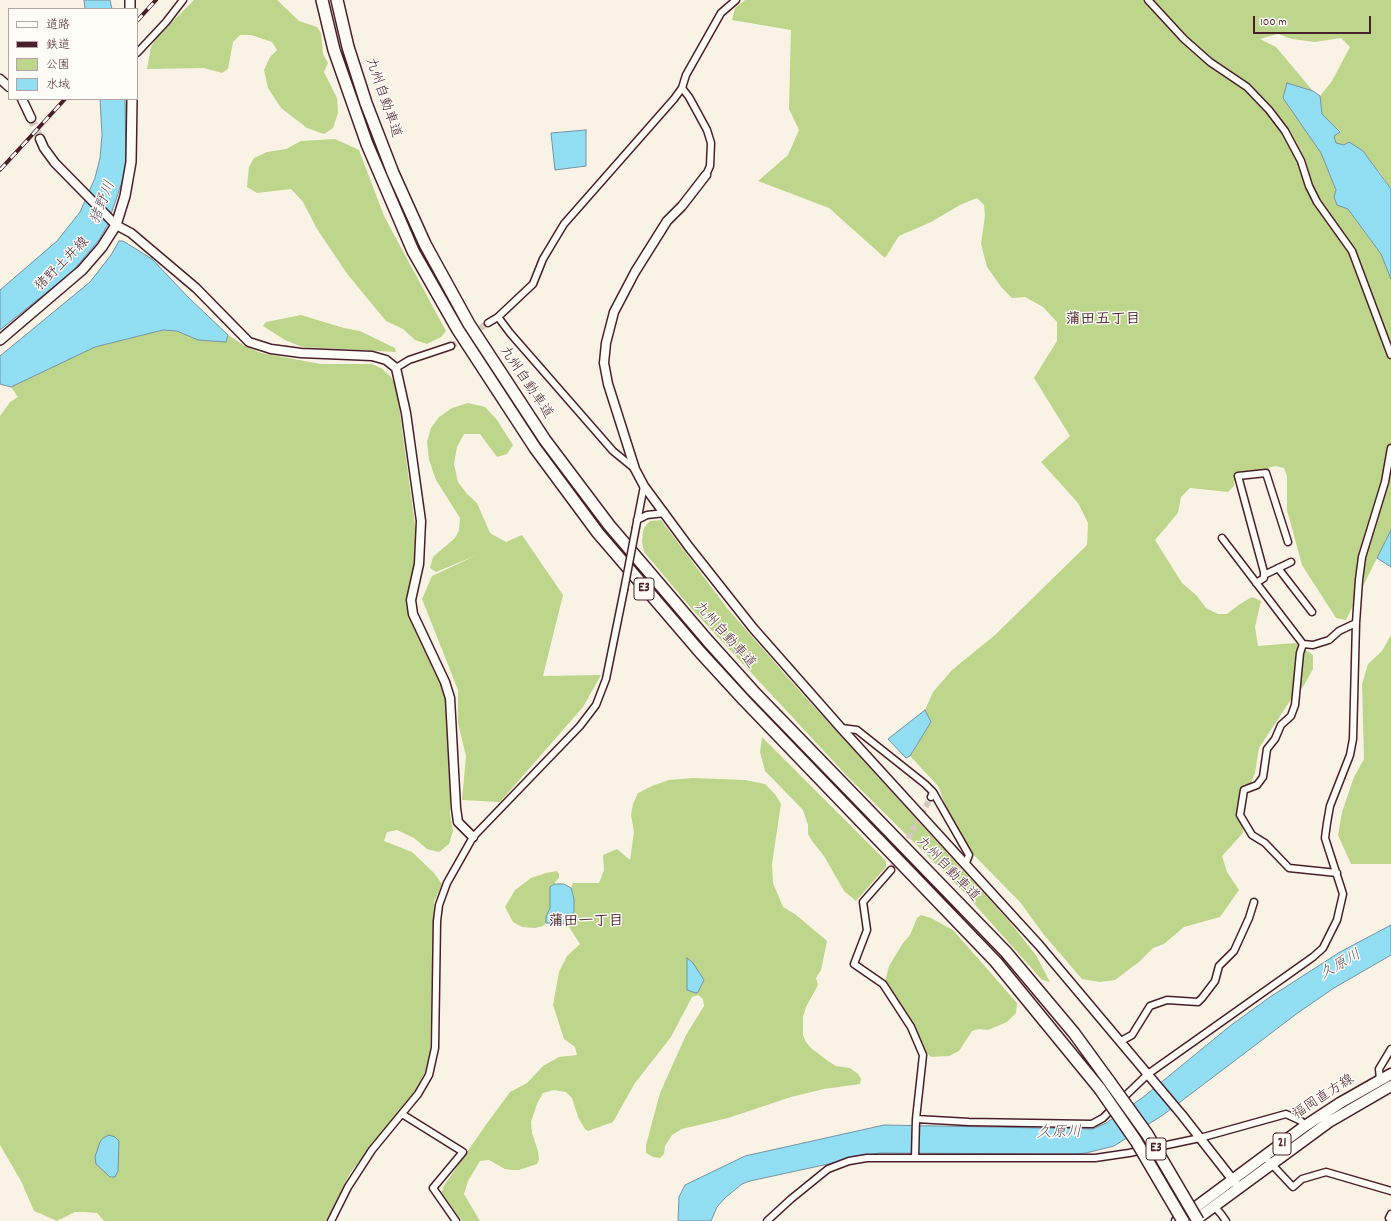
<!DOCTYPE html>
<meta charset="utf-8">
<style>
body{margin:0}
#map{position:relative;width:1391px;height:1221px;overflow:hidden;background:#f9f3e5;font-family:Dekko,"Klee One",sans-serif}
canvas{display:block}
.legend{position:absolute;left:8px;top:8px;width:130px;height:92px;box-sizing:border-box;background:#fdfcf7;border:1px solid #b5a4a5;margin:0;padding:5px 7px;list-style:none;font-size:12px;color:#4a1f2b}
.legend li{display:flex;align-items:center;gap:8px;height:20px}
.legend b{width:20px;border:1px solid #b5a4a5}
.scale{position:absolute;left:1253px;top:16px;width:118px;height:18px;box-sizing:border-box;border:2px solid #4a1f2b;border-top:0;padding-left:5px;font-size:12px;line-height:14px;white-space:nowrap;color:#4a1f2b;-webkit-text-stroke:3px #fdfcf7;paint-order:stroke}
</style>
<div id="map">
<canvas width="1391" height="1221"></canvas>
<ul class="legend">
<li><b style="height:5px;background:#fdfcf7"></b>道路</li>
<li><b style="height:5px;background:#4a1f2b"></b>鉄道</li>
<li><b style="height:11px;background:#bed68c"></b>公園</li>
<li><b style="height:11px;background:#92def3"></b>水域</li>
</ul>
<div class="scale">100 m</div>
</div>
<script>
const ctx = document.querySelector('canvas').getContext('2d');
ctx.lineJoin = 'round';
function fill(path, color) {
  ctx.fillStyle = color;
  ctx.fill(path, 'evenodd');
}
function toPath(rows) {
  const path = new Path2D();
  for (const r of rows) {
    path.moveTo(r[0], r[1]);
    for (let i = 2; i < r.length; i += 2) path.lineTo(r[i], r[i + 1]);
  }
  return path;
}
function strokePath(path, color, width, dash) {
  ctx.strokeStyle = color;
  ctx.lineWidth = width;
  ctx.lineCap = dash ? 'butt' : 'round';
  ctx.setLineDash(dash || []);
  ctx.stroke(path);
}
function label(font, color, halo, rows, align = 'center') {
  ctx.font = font + ' Dekko,"Klee One",sans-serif';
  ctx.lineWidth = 3;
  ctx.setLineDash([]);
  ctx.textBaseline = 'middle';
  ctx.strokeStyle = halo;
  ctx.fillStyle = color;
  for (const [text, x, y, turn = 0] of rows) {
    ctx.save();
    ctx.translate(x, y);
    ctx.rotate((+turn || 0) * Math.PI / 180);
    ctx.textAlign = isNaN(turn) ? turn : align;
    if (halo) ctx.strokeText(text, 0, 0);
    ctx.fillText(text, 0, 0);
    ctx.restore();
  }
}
fill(toPath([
 [194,0,277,0,299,21,317,27,321,33,323,54,328,63,324,72,337,98,338,113,333,128,324,134,307,128,281,108,268,88,264,70,270,57,277,50,272,42,251,35,240,35,233,42,228,69,222,73,204,68,147,69,151,47,156,38],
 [745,0,1391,0,1391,189,1379,171,1344,145,1336,143,1333,136,1340,131,1322,114,1320,96,1332,81,1350,47,1341,38,1315,42,1292,39,1278,34,1260,39,1276,47,1313,91,1287,83,1283,98,1321,153,1336,190,1334,198,1348,209,1381,254,1391,279,1391,530,1346,620,1336,618,1302,565,1287,510,1287,476,1284,468,1276,466,1271,467,1267,470,1235,473,1234,486,1228,492,1190,488,1181,497,1178,513,1155,540,1182,583,1197,596,1206,608,1218,614,1227,614,1240,604,1252,597,1261,601,1255,627,1258,646,1295,643,1313,655,1313,669,1303,687,1290,701,1259,748,1255,773,1246,795,1242,812,1243,833,1222,856,1227,872,1239,890,1220,917,1184,927,1164,944,1153,948,1139,962,1115,980,1100,982,1082,979,1044,935,1020,902,959,840,938,786,910,756,931,722,925,710,933,692,952,670,995,635,1087,545,1088,523,1078,503,1041,462,1070,436,1034,378,1057,341,1057,322,1043,307,1025,297,1012,298,1002,288,987,267,981,244,985,216,984,205,977,198,960,205,931,222,899,236,885,258,829,208,758,181,788,155,799,130,789,109,791,30,732,20,735,8],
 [335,139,359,150,384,216,446,331,441,337,427,344,415,340,403,329,386,321,348,275,317,229,303,202,291,189,257,193,247,187,249,167,254,158,267,152,286,149,301,141],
 [301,315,344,328,360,331,395,348,396,352,302,347,285,340,263,326,266,322],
 [163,330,177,331,198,340,226,342,228,335,245,346,261,353,321,364,372,364,381,368,390,376,396,384,416,532,413,574,409,589,409,598,445,688,450,776,450,813,453,831,449,844,439,852,427,849,414,838,397,830,387,832,384,841,412,852,434,873,442,884,434,902,430,1053,425,1072,414,1093,350,1173,326,1221,104,1221,97,1213,84,1212,75,1212,57,1221,34,1211,21,1181,0,1145,0,416,10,402,18,397,11,387,95,347],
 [468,403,485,407,497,420,513,445,507,454,497,457,480,434,464,434,457,447,454,464,458,482,467,494,477,503,490,533,506,542,522,535,563,595,543,676,601,675,583,707,500,802,462,800,466,756,458,723,458,690,422,599,432,576,477,555,436,572,430,568,433,557,455,538,459,530,460,518,436,480,429,460,427,442,431,428,439,417,452,408],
 [661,520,727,608,798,689,1009,921,1036,955,1050,982,1042,980,961,889,848,777,691,608,644,552,642,542,643,531,646,525,650,521],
 [1391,635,1391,864,1351,864,1338,835,1342,812,1354,777,1364,759,1362,684,1368,664,1382,651],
 [762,737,886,861,886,867,856,901,844,891,824,856,812,841,808,834,808,825,803,810,765,771,760,752],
 [692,778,745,780,765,784,775,794,781,804,772,864,773,883,783,907,795,914,827,941,821,970,816,978,818,985,806,1007,803,1017,803,1035,806,1042,811,1048,828,1061,836,1066,850,1068,858,1074,861,1079,860,1084,824,1089,791,1097,728,1118,682,1129,672,1135,665,1146,664,1154,660,1158,653,1157,646,1153,646,1145,660,1093,686,1035,704,1006,703,999,698,995,692,997,671,1037,635,1083,613,1122,588,1131,585,1129,578,1117,572,1098,566,1092,554,1090,543,1093,537,1104,531,1122,532,1133,538,1151,539,1159,537,1164,519,1170,512,1170,505,1169,489,1160,480,1161,468,1181,464,1194,480,1221,462,1221,442,1194,443,1187,485,1126,510,1092,527,1083,543,1066,559,1057,577,1055,575,1047,564,1039,553,1005,559,972,567,956,580,944,567,924,574,910,574,899,571,888,573,883,599,883,604,870,603,855,617,849,630,860,634,832,631,815,633,804,638,793,652,786,669,780],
 [557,871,559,874,559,878,550,887,550,908,546,917,546,923,543,926,535,928,522,927,513,922,505,907,515,890,531,878,546,873],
 [921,915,931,918,953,930,1017,1003,1016,1013,1007,1022,988,1030,979,1029,972,1031,959,1051,949,1056,931,1057,927,1053,914,1025,885,982,889,966,903,943,910,935,917,918]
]), '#bed68c');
const water = toPath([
 [84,0,110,0,112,9,85,9,84,0],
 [1287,83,1313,91,1320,96,1322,114,1340,132,1334,136,1336,143,1344,145,1349,142,1363,151,1391,189,1391,279,1381,254,1348,209,1337,205,1334,197,1336,190,1321,153,1283,98,1287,83],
 [100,99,125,99,126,170,107,226,99,240,72,272,0,330,0,290,57,241,80,212,95,178,100,158,102,135,100,99],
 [586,130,586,166,555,170,551,133,586,130],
 [119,241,123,241,152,259,188,297,228,335,226,342,198,340,177,331,163,330,95,347,11,387,0,384,0,356,90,282,111,255,119,241],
 [1391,530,1391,567,1377,558,1391,530],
 [925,710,931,722,910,756,906,758,888,739,925,710],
 [554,884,564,884,571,888,574,899,574,911,567,924,546,923,546,917,550,908,550,887,554,884],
 [1391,925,1391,955,1334,988,1299,1012,1163,1115,1114,1146,1086,1153,1076,1154,879,1153,750,1181,742,1184,725,1198,717,1207,711,1221,678,1221,679,1197,685,1185,745,1156,884,1125,1093,1129,1106,1123,1142,1098,1230,1026,1270,997,1340,952,1391,925],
 [687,958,693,963,704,980,698,992,696,993,687,990,687,958],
 [109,1135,115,1137,119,1141,118,1171,115,1177,110,1177,96,1164,95,1157,100,1142,103,1138,109,1135]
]);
fill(water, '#92def3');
strokePath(water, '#7592a3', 1);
strokePath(toPath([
 [473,333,488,323],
 [451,346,465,338],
 [891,870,931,797]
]), '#d6c9c0', 6, [6, 3]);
strokePath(toPath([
 [31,118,40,139]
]), '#d6c9c0', 8, [8, 4]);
const minor = toPath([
 [1148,0,1184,39,1210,62,1247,87,1269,110,1285,131,1301,161,1309,186,1317,202,1352,251,1391,355],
 [137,53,166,22,183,0],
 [682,88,689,97,707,130,711,143,710,166,706,175],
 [498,317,510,333,613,451,635,469],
 [488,323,498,317,533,284,543,259,564,224,674,99,682,88,686,75,721,13,736,0],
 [396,368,409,360,451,346],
 [637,520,647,515,665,513],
 [636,527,644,486],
 [1222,538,1303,644,1313,645,1329,640,1339,631,1356,623],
 [1278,568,1312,612],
 [1264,575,1291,562],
 [1256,583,1264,578,1264,572,1238,476,1266,473,1288,542],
 [1303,644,1300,653,1295,705,1291,716,1281,725,1275,739,1267,749,1263,777,1257,785,1244,790,1240,815,1252,835,1265,843,1289,868,1337,873],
 [841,728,857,730,925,784,933,792,931,797],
 [933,792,969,855,965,865],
 [891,870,863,902,867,930,854,964,883,984,911,1027,923,1055,916,1119,915,1158],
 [1121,1041,1132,1035,1150,1006,1167,1000,1198,1002,1202,998,1215,981,1219,966,1234,951,1249,918,1254,902],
 [1380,1080,1379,1069,1391,1049],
 [1121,1100,1148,1074,1313,957,1323,948,1337,920,1343,894,1325,838,1327,823,1330,806,1350,755,1353,739,1356,623,1359,580,1362,557,1385,482,1391,448],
 [402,1114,463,1152,433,1188,456,1221],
 [916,1119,969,1122,1092,1124,1103,1118,1114,1107],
 [1264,1156,1293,1187,1302,1179,1326,1172,1391,1191],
 [1214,1206,1221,1214,1226,1221],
 [1391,1214,1389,1218,1391,1220],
 [331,1221,348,1187,372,1150,418,1094,429,1075,435,1048,437,921,439,905,447,883,473,837,580,726,596,705,606,679,624,590],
 [767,1221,791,1199,828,1169,849,1161,867,1158,1095,1158,1129,1153,1200,1138,1286,1114,1301,1121,1305,1126]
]);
const tertiary = toPath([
 [0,79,9,87],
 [22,99,31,118],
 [40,139,44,148,55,163,116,225,131,233,196,288,249,342,271,349,301,353,372,356,386,360,396,368,406,413,421,521,419,564,411,600,413,614,445,682,450,698,456,808,458,822,473,837],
 [706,175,682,206,667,221,635,272,614,312,606,343,604,363,608,384,635,469,644,486,689,547,753,628,841,728,1039,945,1182,1115,1236,1184]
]);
const secondary = toPath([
 [130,0,130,9],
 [0,340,82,270,102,247,116,225,125,196,131,162,132,99]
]);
const primary = toPath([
 [1177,1221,1305,1126,1340,1103,1391,1074],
 [1194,1221,1329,1122,1391,1086]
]);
const motorway = toPath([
 [322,0,334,50,367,144,413,251,458,330,535,448,598,533,700,652,744,700,996,962,1100,1089],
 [337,0,348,47,366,103,393,173,425,244,469,324,545,440,609,525,708,641,753,691,1006,952,1074,1033,1109,1081]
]);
strokePath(minor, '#4a1f2b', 9);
strokePath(tertiary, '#4a1f2b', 11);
strokePath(secondary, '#4a1f2b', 12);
strokePath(primary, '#4a1f2b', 13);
strokePath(motorway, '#4a1f2b', 14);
strokePath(minor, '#fdfcf7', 6);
strokePath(tertiary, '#fdfcf7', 8);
strokePath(secondary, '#fdfcf7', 9);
strokePath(primary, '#fdfcf7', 10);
strokePath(motorway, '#fdfcf7', 11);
const rail = toPath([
 [137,21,156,0],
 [0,170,65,99]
]);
strokePath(rail, '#4a1f2b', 4);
strokePath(rail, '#fdfcf7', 2.5, [8]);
const minorBridge = toPath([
 [624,590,636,527]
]);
const motorwayBridge = toPath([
 [1109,1081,1147,1134,1198,1221],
 [1100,1089,1136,1141,1183,1221]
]);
strokePath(minorBridge, '#4a1f2b', 9, []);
strokePath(motorwayBridge, '#4a1f2b', 14, []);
strokePath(minorBridge, '#fdfcf7', 6);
strokePath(motorwayBridge, '#fdfcf7', 11);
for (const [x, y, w] of [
 [644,589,20],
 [1282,1144,18],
 [1156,1149,20]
]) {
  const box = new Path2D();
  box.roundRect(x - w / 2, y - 11, w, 22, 3);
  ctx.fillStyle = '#fdfcf7';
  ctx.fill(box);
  strokePath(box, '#4a1f2b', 1);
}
label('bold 13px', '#4a1f2b', null, [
 ["E3",644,589],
 ["21",1282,1144],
 ["E3",1156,1149]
]);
label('14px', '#4a1f2b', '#fdfcf7', [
 ["九州自動車道",382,98,71],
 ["猪野土井線",63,265,-45],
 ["九州自動車道",525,383,56],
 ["九州自動車道",724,636,48],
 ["九州自動車道",947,870,46],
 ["福岡直方線",1324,1098,-33]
]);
label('italic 15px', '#605867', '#fdfcf7', [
 ["猪野川",104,203,-68],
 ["久原川",1341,966,-30],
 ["久原川",1059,1134,-1]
]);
label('bold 15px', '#4a1f2b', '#fdfcf7', [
 ["蒲田五丁目",1103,321],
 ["蒲田一丁目",586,923]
]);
</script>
